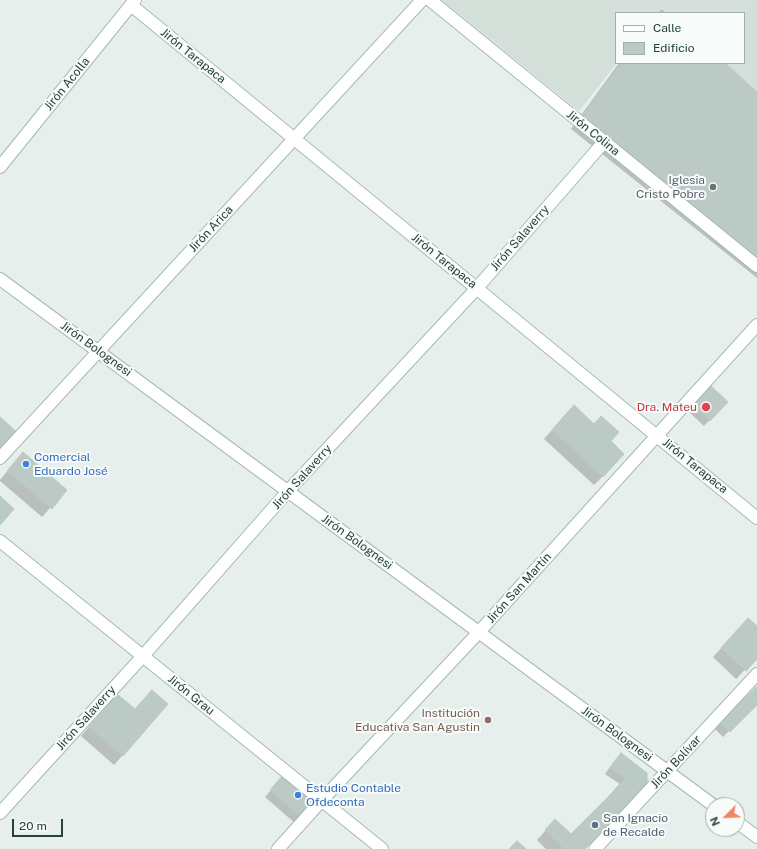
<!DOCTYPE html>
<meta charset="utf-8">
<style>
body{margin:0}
#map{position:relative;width:757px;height:849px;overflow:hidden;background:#e6efeb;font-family:"Public Sans",sans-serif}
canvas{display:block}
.legend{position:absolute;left:615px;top:12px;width:130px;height:52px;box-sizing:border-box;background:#f7fbf9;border:1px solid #a3b1ad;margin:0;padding:5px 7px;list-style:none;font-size:12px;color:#24423a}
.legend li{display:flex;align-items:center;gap:8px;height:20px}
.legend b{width:20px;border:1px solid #a3b1ad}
.north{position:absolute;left:705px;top:797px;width:40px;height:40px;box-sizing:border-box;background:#f7fbf9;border:1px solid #a3b1ad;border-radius:50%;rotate:246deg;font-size:11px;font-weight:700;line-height:16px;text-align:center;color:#24423a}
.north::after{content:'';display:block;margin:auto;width:14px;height:18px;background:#f4845f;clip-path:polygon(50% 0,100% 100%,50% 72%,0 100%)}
.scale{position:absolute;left:12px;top:819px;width:51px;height:18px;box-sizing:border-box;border:2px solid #24423a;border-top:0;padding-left:5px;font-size:12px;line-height:14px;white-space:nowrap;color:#24423a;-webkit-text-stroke:3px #f7fbf9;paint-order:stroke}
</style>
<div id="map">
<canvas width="757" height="849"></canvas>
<ul class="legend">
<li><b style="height:5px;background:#fff"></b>Calle</li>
<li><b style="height:11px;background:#bbcac4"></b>Edificio</li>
</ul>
<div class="north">N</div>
<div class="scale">20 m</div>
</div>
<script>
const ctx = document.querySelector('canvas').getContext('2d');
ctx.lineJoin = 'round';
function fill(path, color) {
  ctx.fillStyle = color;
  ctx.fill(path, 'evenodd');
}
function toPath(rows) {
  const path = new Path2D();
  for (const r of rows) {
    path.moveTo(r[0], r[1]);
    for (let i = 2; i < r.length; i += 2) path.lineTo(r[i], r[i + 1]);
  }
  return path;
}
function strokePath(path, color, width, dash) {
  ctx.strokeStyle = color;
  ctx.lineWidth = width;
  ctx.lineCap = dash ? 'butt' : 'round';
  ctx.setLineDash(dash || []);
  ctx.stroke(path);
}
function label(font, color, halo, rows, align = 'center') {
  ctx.font = font + ' "Public Sans",sans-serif';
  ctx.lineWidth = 4;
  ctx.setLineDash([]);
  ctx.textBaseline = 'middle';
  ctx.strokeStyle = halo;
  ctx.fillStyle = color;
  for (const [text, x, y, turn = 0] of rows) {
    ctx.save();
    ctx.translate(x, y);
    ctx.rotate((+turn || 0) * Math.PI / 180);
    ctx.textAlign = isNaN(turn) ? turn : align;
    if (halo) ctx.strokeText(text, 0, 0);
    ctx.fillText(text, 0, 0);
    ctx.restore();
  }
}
fill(toPath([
 [442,0,757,0,757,92,725,63,744,63,744,13,668,13,662,8,657,13,616,13,616,63,617,63,579,111]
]), '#d4dfda');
fill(toPath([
 [662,9,666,13,657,13],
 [619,63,723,63,757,93,757,278,571,129],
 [711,388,726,402,704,426,688,411],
 [565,415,603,476,594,485,544,439],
 [15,462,66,490,42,517,0,481,0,480],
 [757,627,757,657,736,679,713,657,740,628],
 [756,688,757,689,757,703,723,737,715,729],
 [152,691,167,704,114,765,81,736,108,705,134,710],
 [621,754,646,774,583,849,546,849,537,840,555,820,571,836,604,803,620,784,605,774,615,760],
 [278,782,315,803,296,824,265,797]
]), '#0003');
const building = toPath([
 [621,63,725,63,757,92,757,257,582,116,621,63],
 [711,386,728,402,710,421,693,405,711,386],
 [574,405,594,424,601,416,619,432,611,441,624,454,603,477,552,430,574,405],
 [0,417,19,434,0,456,0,417],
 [23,452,67,490,52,509,7,471,23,452],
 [0,496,14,509,0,525,0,496],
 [748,618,757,626,757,659,746,671,721,648,748,618],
 [756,687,757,688,757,705,730,732,720,723,756,687],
 [152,690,168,704,123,756,89,727,117,694,135,709,152,690],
 [621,753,647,773,647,785,623,810,609,796,625,778,610,768,621,753],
 [283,775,316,803,303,819,270,790,283,775],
 [609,796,623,810,585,849,564,849,545,830,555,819,571,834,609,796],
 [517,841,526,849,509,849,517,841]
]);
fill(building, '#bbcac4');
strokePath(building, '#b8c9c2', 1);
const street = toPath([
 [430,0,757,266],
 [131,5,757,518],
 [0,167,135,0],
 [0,279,713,805],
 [0,458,422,0],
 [0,541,382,849],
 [0,813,143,656,288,491,477,288,604,142],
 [737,822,757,837],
 [278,849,322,800,479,632,757,325],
 [595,849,757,674]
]);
strokePath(street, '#a8b8b2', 14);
strokePath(street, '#fff', 12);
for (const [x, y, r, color] of [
 [713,187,4,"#6b7280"],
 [706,407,5,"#e0444e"],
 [26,464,4,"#3f7fe0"],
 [488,720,4,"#8d6e63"],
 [298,795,4,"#3f7fe0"],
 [595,825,4,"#5c6f8a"]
]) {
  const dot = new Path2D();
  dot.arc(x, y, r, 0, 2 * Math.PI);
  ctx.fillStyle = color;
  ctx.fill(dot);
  strokePath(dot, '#f7fbf9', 1.5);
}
label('12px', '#24423a', '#f7fbf9', [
 ["Jirón Tarapaca",193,56,39],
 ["Jirón Acolla",67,84,-51],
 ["Jirón Colina",593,133,39],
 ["Jirón Arica",211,229,-47],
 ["Jirón Salaverry",520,238,-49],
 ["Jirón Tarapaca",444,261,39],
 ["Jirón Bolognesi",96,349,36],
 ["Jirón Tarapaca",695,466,39],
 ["Jirón Salaverry",302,477,-48],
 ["Jirón Bolognesi",357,542,36],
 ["Jirón San Martín",519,588,-48],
 ["Jirón Grau",191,695,39],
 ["Jirón Salaverry",86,718,-48],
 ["Jirón Bolognesi",617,734,36],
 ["Jirón Bolívar",676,762,-47]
]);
label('12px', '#5b616d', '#f7fbf9', [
 ["Iglesia",705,180],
 ["Cristo Pobre",705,194]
], 'right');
label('12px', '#be3a42', '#f7fbf9', [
 ["Dra. Mateu",697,407]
], 'right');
label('12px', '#366cbe', '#f7fbf9', [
 ["Comercial",34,457],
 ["Eduardo José",34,471],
 ["Estudio Contable",306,788],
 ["Ofdeconta",306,802]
], 'left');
label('12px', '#785e54', '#f7fbf9', [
 ["Institución",480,713],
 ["Educativa San Agustin",480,727]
], 'right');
label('12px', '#4e5e75', '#f7fbf9', [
 ["San Ignacio",603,818],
 ["de Recalde",603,832]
], 'left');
</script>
